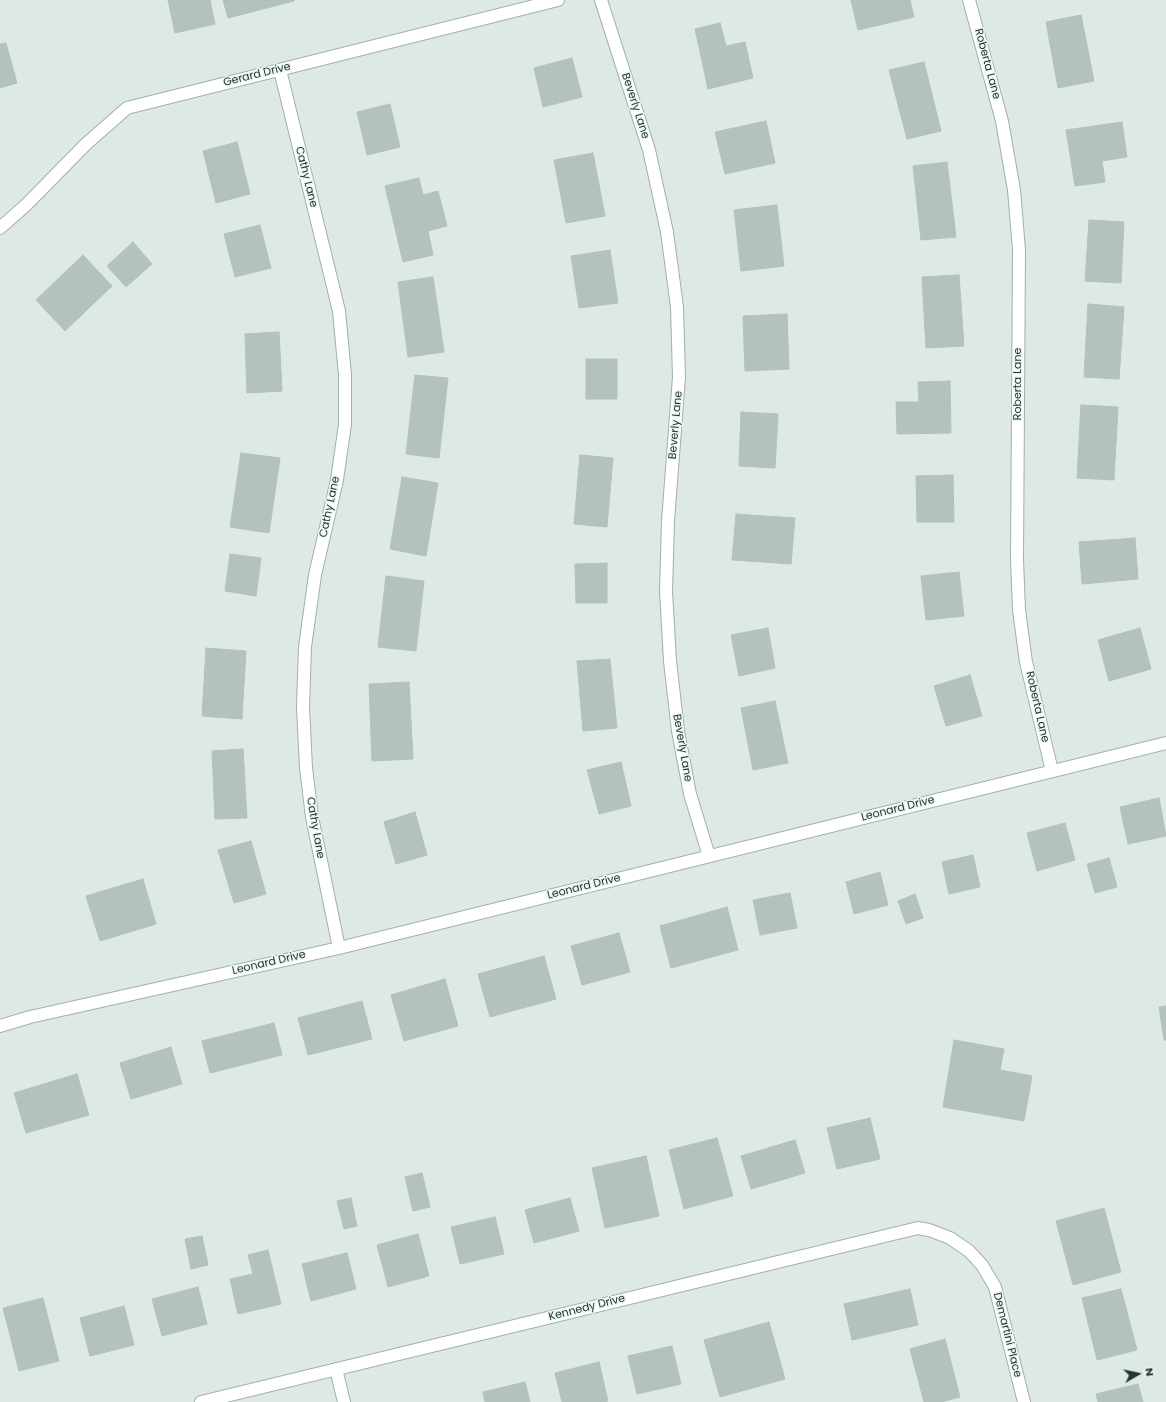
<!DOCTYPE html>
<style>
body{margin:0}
#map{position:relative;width:1166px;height:1402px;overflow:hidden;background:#dee9e3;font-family:Poppins,sans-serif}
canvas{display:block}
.north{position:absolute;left:1118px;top:1354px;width:40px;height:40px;-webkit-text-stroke:3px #eef6f1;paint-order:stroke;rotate:81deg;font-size:11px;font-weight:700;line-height:16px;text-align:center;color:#203730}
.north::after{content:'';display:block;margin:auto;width:14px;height:18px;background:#203730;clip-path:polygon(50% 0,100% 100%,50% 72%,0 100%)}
</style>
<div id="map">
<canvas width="1166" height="1402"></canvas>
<div class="north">N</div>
</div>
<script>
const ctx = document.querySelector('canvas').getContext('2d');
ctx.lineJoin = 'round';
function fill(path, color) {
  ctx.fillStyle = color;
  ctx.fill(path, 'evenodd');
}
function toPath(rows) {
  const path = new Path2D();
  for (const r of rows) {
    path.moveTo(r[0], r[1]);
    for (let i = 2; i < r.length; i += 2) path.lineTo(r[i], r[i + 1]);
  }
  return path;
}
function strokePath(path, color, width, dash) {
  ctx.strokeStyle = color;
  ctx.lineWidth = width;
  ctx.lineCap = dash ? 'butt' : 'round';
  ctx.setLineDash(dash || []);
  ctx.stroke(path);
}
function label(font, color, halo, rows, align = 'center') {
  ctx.font = font + ' Poppins,sans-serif';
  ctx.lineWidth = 3;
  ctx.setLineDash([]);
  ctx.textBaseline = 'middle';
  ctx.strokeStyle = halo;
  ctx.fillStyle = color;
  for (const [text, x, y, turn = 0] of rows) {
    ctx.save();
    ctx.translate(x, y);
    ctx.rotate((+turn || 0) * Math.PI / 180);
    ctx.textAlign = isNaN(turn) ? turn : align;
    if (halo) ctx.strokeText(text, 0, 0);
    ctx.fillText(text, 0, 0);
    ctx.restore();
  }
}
const building = toPath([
 [168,0,210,0,215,24,175,33,168,0],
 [223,0,294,0,294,1,228,18,223,0],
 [851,0,910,0,914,17,858,30,851,0],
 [1081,15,1094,81,1058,88,1046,22,1081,15],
 [720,23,726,46,745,42,753,78,708,89,695,29,720,23],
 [6,43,17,83,0,88,0,44,6,43],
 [572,58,582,97,543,107,534,68,572,58],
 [924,62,941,131,907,139,889,70,924,62],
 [390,104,400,147,367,155,357,112,390,104],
 [766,121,775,163,725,174,715,132,766,121],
 [1122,122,1127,157,1102,161,1105,182,1075,186,1066,130,1122,122],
 [237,142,250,194,216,203,203,151,237,142],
 [593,153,605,216,566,223,554,160,593,153],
 [947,162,956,237,921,240,913,166,947,162],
 [419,178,423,195,438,191,447,226,428,231,433,255,403,262,385,186,419,178],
 [777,205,784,266,741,271,734,210,777,205],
 [1089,220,1124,222,1121,283,1085,281,1089,220],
 [260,225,271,268,235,277,224,234,260,225],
 [133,242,152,264,126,287,107,266,133,242],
 [610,250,618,303,579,308,571,256,610,250],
 [83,255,112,286,65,331,36,300,83,255],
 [959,275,964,346,926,348,922,277,959,275],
 [433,277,444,352,408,357,398,282,433,277],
 [1088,304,1124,307,1119,379,1084,377,1088,304],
 [787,314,789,369,745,371,743,316,787,314],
 [279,332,282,391,247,393,245,334,279,332],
 [586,359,617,359,617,399,586,399,586,359],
 [415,375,448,378,439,458,406,454,415,375],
 [950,381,951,433,897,434,896,402,919,402,918,382,950,381],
 [1081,405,1118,407,1114,480,1077,478,1081,405],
 [741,412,778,414,775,468,739,466,741,412],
 [241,453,280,458,269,533,230,527,241,453],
 [580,455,613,458,607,527,574,524,580,455],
 [953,475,954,522,917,522,916,476,953,475],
 [402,477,438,483,426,556,390,549,402,477],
 [736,514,795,518,791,564,732,560,736,514],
 [1135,538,1138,579,1082,584,1079,542,1135,538],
 [230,554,261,558,256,596,225,591,230,554],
 [607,563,607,603,576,603,575,564,607,563],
 [959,572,964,616,926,620,921,576,959,572],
 [386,576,424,581,416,651,378,647,386,576],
 [768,628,775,668,739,676,731,635,768,628],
 [1140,628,1151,669,1109,681,1098,640,1140,628],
 [206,648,246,651,242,719,202,716,206,648],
 [610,659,617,728,583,731,577,661,610,659],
 [970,675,982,716,946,726,934,686,970,675],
 [409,682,413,759,372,761,369,684,409,682],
 [775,701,788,763,753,770,741,708,775,701],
 [243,749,247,818,215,819,212,751,243,749],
 [621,762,631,806,599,814,587,770,621,762],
 [1159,798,1166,836,1128,844,1120,807,1159,798],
 [415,812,427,855,396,864,384,822,415,812],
 [1065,823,1075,860,1037,871,1027,833,1065,823],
 [251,841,266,894,234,903,218,850,251,841],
 [973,855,980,887,949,894,942,862,973,855],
 [1109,858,1117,887,1095,893,1087,864,1109,858],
 [880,872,888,905,854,914,846,882,880,872],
 [143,879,156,924,100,941,86,896,143,879],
 [790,893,797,928,760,935,753,900,790,893],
 [915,894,923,918,906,924,898,901,915,894],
 [727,907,738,950,671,968,660,926,727,907],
 [619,933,630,972,582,985,571,946,619,933],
 [544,956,556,999,490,1017,478,974,544,956],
 [445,979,458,1026,404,1041,391,995,445,979],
 [362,1001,372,1039,308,1055,298,1018,362,1001],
 [1166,1006,1166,1040,1164,1040,1159,1007,1166,1006],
 [274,1023,282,1055,210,1073,202,1041,274,1023],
 [954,1040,1004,1049,1000,1070,1032,1076,1024,1121,943,1107,954,1040],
 [171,1047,182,1084,131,1099,120,1063,171,1047],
 [77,1074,89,1115,26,1133,14,1093,77,1074],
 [870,1118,880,1159,837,1169,827,1128,870,1118],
 [717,1138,733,1196,684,1209,669,1150,717,1138],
 [795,1140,805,1173,751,1189,741,1156,795,1140],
 [646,1156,659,1216,605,1228,592,1168,646,1156],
 [422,1173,430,1207,413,1211,405,1177,422,1173],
 [351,1198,357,1226,344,1229,337,1201,351,1198],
 [570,1198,579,1231,534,1243,525,1210,570,1198],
 [1104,1208,1121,1272,1073,1285,1056,1221,1104,1208],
 [495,1217,504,1254,460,1264,451,1227,495,1217],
 [418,1234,429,1276,388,1287,377,1245,418,1234],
 [202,1236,208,1265,191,1269,185,1239,202,1236],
 [268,1250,281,1304,238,1314,230,1279,253,1274,248,1255,268,1250],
 [347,1253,356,1289,311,1301,302,1264,347,1253],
 [198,1287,207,1324,162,1336,152,1299,198,1287],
 [910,1289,918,1325,852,1340,844,1304,910,1289],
 [1121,1289,1137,1350,1097,1360,1082,1298,1121,1289],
 [43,1298,59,1361,19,1371,3,1308,43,1298],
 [124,1306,134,1345,90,1356,80,1318,124,1306],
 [769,1322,785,1379,720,1397,704,1340,769,1322],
 [945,1339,960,1397,941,1402,924,1402,910,1349,945,1339],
 [672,1346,681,1384,637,1394,628,1356,672,1346],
 [599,1362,608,1401,603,1402,562,1402,555,1373,599,1362],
 [525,1382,530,1402,485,1402,483,1392,525,1382],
 [1138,1384,1143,1402,1098,1402,1096,1394,1138,1384]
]);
fill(building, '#b3c3bc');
strokePath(building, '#b0c2ba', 1);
const minor = toPath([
 [601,0,649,150,667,232,677,307,679,377,668,521,666,591,670,661,678,731,690,794,709,856],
 [969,0,1002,121,1014,190,1019,250,1017,559,1019,610,1026,662,1052,771],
 [280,70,339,311,345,375,345,424,337,480,315,575,305,647,303,707,306,768,312,817,339,948],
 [0,228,26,205,86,144,127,108,558,0],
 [0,1026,30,1017,339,948,1166,743],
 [336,1369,344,1402],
 [201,1402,918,1228,929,1230,950,1238,969,1251,982,1265,995,1287,1024,1402]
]);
strokePath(minor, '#a1b0aa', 14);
strokePath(minor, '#fff', 12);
label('11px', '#203730', '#eef6f1', [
 ["Roberta Lane",987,64,75],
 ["Gerard Drive",257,75,-14],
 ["Beverly Lane",635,106,72],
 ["Cathy Lane",306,177,76],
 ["Roberta Lane",1018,384,-90],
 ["Beverly Lane",676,425,-85],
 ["Cathy Lane",330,507,-78],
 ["Roberta Lane",1037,707,77],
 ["Beverly Lane",682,748,80],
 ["Leonard Drive",898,809,-14],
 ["Cathy Lane",315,828,80],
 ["Leonard Drive",584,887,-14],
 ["Leonard Drive",269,963,-13],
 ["Kennedy Drive",587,1308,-14],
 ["Demartini Place",1007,1335,76]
]);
</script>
